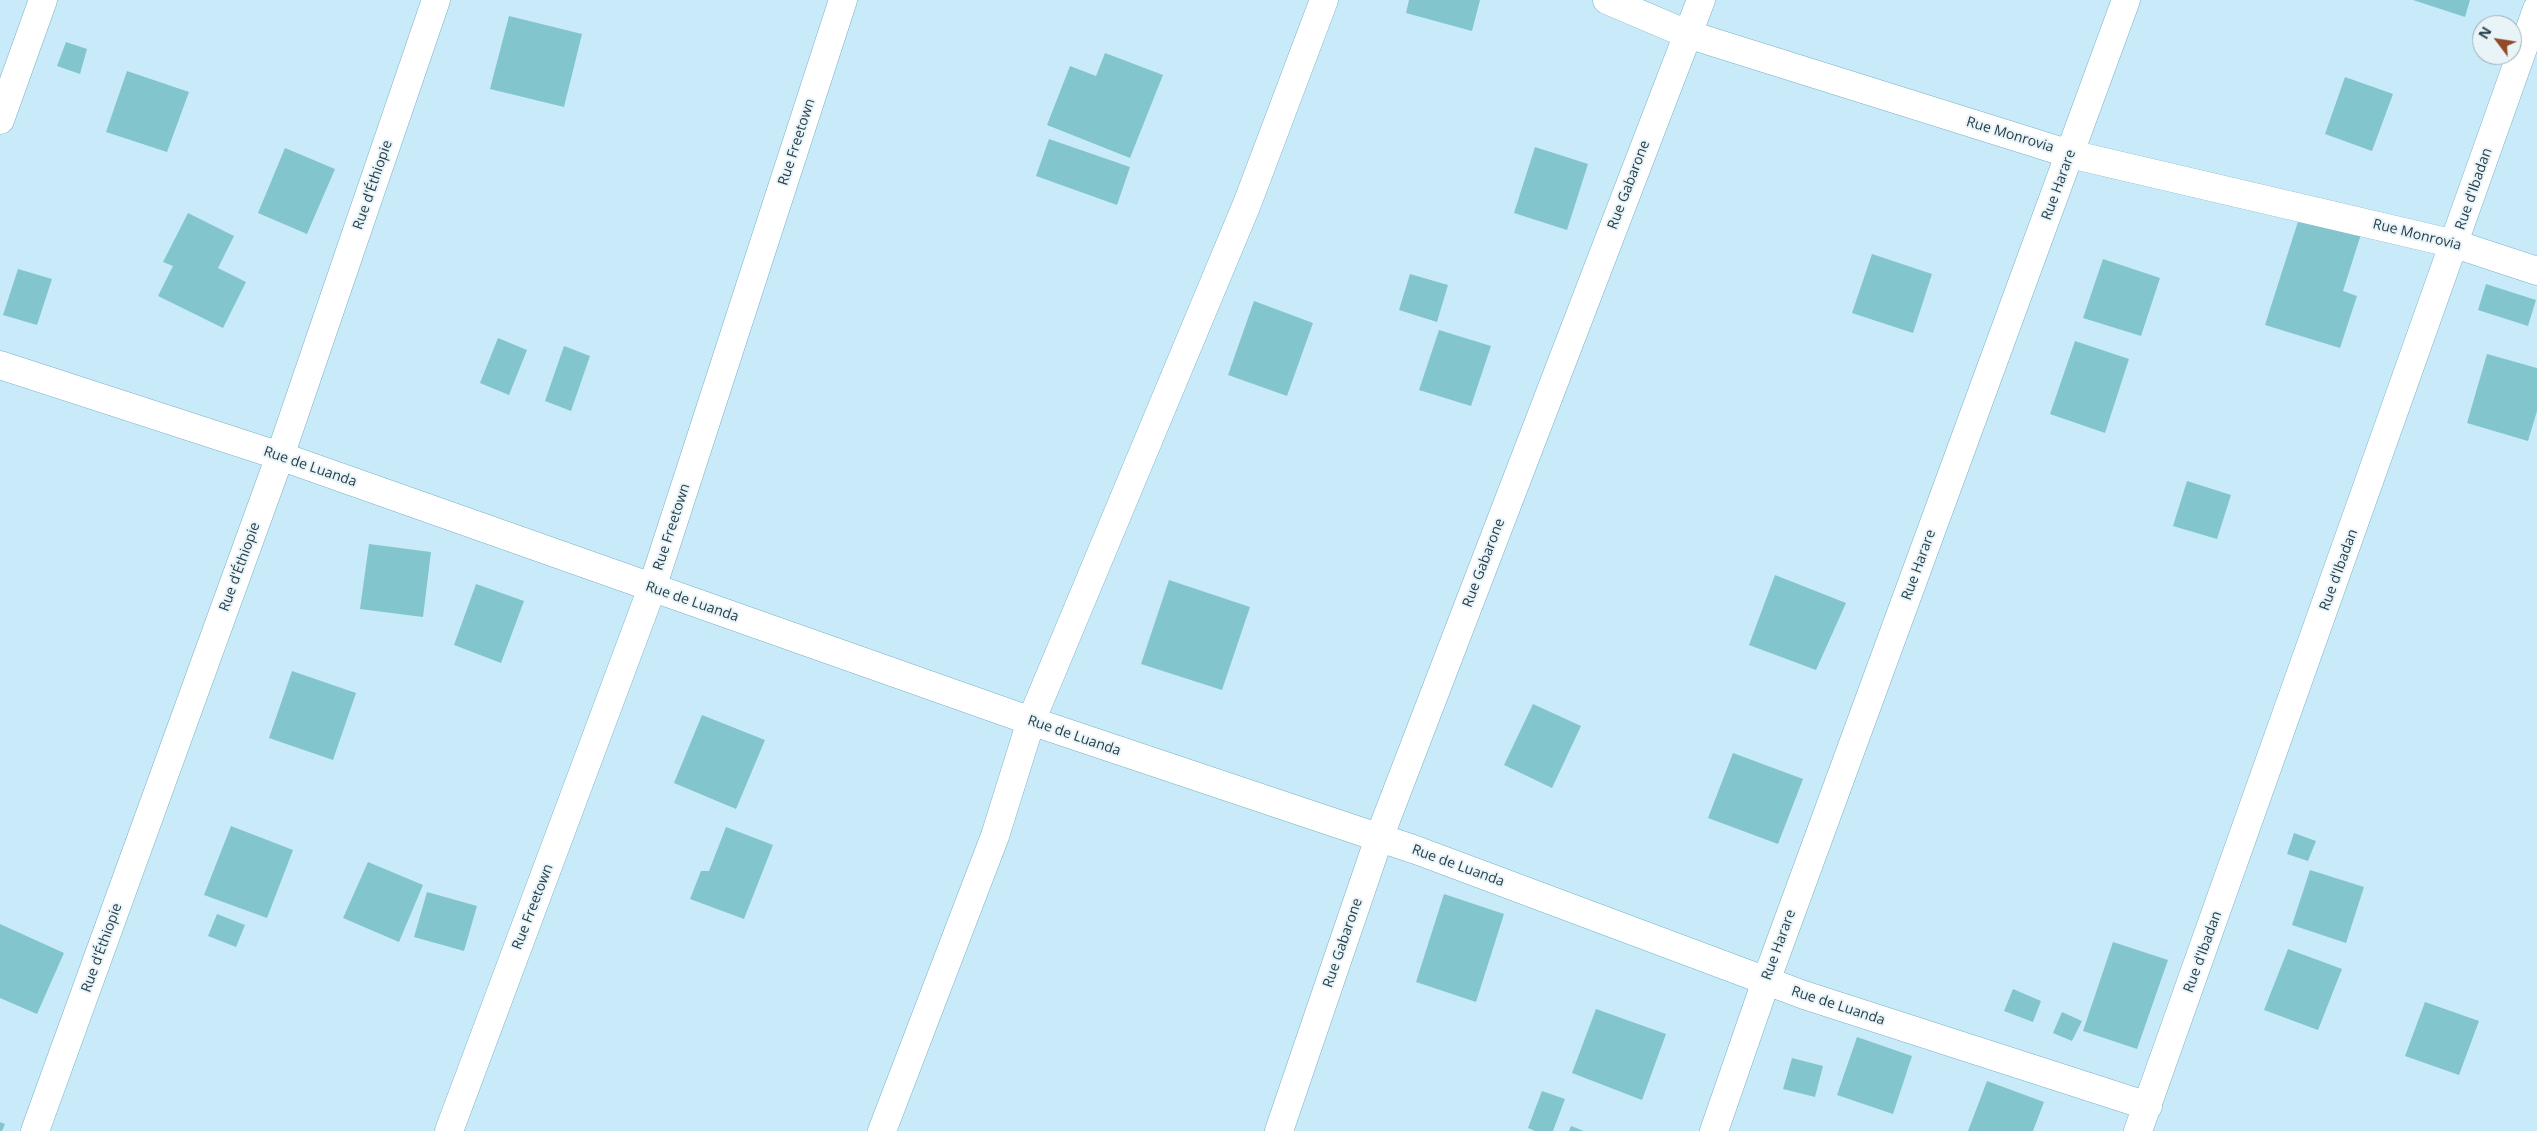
<!DOCTYPE html>
<meta charset="utf-8">
<style>
body{margin:0}
#map{position:relative;width:2537px;height:1131px;overflow:hidden;background:#c9ebf9;font-family:"Open Sans",sans-serif}
canvas{display:block}
.north{position:absolute;left:2472px;top:15px;width:50px;height:50px;box-sizing:border-box;background:#e9f4f9;border:1px solid #9cacb3;border-radius:50%;rotate:301deg;font-size:14px;font-weight:700;line-height:20px;text-align:center;color:#283f49}
.north::after{content:'';display:block;margin:auto;width:18px;height:22px;background:#924b28;clip-path:polygon(50% 0,100% 100%,50% 72%,0 100%)}
</style>
<div id="map">
<canvas width="2537" height="1131"></canvas>
<div class="north">N</div>
</div>
<script>
const ctx = document.querySelector('canvas').getContext('2d');
ctx.lineJoin = 'round';
function fill(path, color) {
  ctx.fillStyle = color;
  ctx.fill(path, 'evenodd');
}
function toPath(rows) {
  const path = new Path2D();
  for (const r of rows) {
    path.moveTo(r[0], r[1]);
    for (let i = 2; i < r.length; i += 2) path.lineTo(r[i], r[i + 1]);
  }
  return path;
}
function strokePath(path, color, width, dash) {
  ctx.strokeStyle = color;
  ctx.lineWidth = width;
  ctx.lineCap = dash ? 'butt' : 'round';
  ctx.setLineDash(dash || []);
  ctx.stroke(path);
}
function label(font, color, halo, rows, align = 'center') {
  ctx.font = font + ' "Open Sans",sans-serif';
  ctx.lineWidth = 4;
  ctx.setLineDash([]);
  ctx.textBaseline = 'middle';
  ctx.strokeStyle = halo;
  ctx.fillStyle = color;
  for (const [text, x, y, turn = 0] of rows) {
    ctx.save();
    ctx.translate(x, y);
    ctx.rotate((+turn || 0) * Math.PI / 180);
    ctx.textAlign = isNaN(turn) ? turn : align;
    if (halo) ctx.strokeText(text, 0, 0);
    ctx.fillText(text, 0, 0);
    ctx.restore();
  }
}
fill(toPath([
 [1409,0,1480,0,1472,31,1406,13],
 [2413,0,2470,0,2465,17],
 [509,16,582,34,564,107,490,89],
 [66,42,87,49,80,74,57,66],
 [1105,53,1163,75,1130,158,1047,125,1070,66,1096,76],
 [127,71,189,92,167,152,106,132],
 [2345,77,2393,94,2372,151,2325,134],
 [1049,139,1130,167,1117,205,1036,176],
 [1535,147,1588,164,1567,230,1514,213],
 [285,148,335,169,307,234,258,213],
 [2301,212,2362,231,2343,291,2357,296,2340,348,2265,325],
 [188,213,234,236,218,268,246,282,223,328,158,296,173,266,163,262],
 [1872,254,1932,274,1913,333,1852,313],
 [2103,259,2160,278,2141,336,2083,318],
 [18,269,52,279,37,325,3,315],
 [1410,274,1448,285,1437,322,1399,310],
 [2486,284,2536,300,2528,326,2478,310],
 [1254,301,1313,323,1287,396,1228,375],
 [1439,330,1491,346,1471,406,1419,390],
 [498,338,527,350,509,395,480,383],
 [2075,341,2129,359,2105,433,2050,414],
 [564,346,590,356,571,411,545,401],
 [2487,354,2537,368,2537,411,2528,441,2467,423],
 [2187,481,2231,495,2217,539,2173,526],
 [369,544,431,552,423,617,360,609],
 [1775,575,1846,603,1816,670,1749,645],
 [1169,580,1250,607,1222,690,1141,664],
 [476,584,524,601,501,663,454,645],
 [292,671,356,693,333,760,269,738],
 [1533,704,1581,726,1552,788,1504,765],
 [702,715,765,740,736,809,674,783],
 [1733,753,1803,779,1778,844,1708,818],
 [231,826,293,850,267,918,204,895],
 [726,827,773,845,744,919,690,899,701,871,709,871],
 [2294,833,2316,841,2308,861,2287,854],
 [368,862,423,885,399,942,343,918],
 [2310,870,2364,887,2346,943,2292,925],
 [427,892,477,906,464,951,414,937],
 [1444,894,1504,914,1476,1002,1416,982],
 [217,914,245,925,236,947,208,936],
 [0,924,64,953,37,1014,0,998],
 [2113,942,2168,960,2137,1049,2083,1031],
 [2288,949,2342,969,2318,1030,2264,1010],
 [2013,989,2041,1001,2033,1022,2004,1011],
 [2425,1002,2479,1021,2459,1075,2405,1056],
 [1596,1009,1666,1034,1642,1100,1572,1073],
 [2062,1012,2082,1021,2072,1041,2053,1033],
 [1857,1037,1912,1056,1893,1114,1837,1095],
 [1792,1058,1823,1066,1815,1097,1783,1089],
 [1987,1081,2044,1102,2033,1131,1968,1131],
 [1542,1091,1565,1099,1553,1131,1535,1131,1528,1128],
 [0,1122,5,1124,2,1131,0,1131],
 [1571,1126,1584,1131,1569,1131]
]), '#83c5cc');
const minor = toPath([
 [1607,0,1687,34,2070,154,2455,244,2537,271],
 [0,120,43,0],
 [0,365,280,456,1031,721,1416,850,1804,995,2148,1106],
 [35,1131,280,456,436,0],
 [449,1131,652,588,843,0],
 [882,1131,995,836,1031,721,1247,204,1324,0],
 [1279,1131,1379,838,1701,0],
 [1714,1131,1766,981,2126,0],
 [2138,1131,2537,9]
]);
strokePath(minor, '#78b1c8', 29);
strokePath(minor, '#fff', 28);
label('14px', '#283f49', '#e9f4f9', [
 ["Rue Monrovia",2010,135,17],
 ["Rue Freetown",797,142,-72],
 ["Rue d'Éthiopie",373,185,-71],
 ["Rue Gabarone",1629,185,-69],
 ["Rue Harare",2059,185,-70],
 ["Rue d'Ibadan",2474,189,-71],
 ["Rue Monrovia",2417,235,14],
 ["Rue de Luanda",310,467,19],
 ["Rue Freetown",672,527,-72],
 ["Rue Gabarone",1484,563,-69],
 ["Rue Harare",1919,565,-70],
 ["Rue d'Éthiopie",240,567,-70],
 ["Rue d'Ibadan",2339,570,-70],
 ["Rue de Luanda",692,602,19],
 ["Rue de Luanda",1074,736,19],
 ["Rue de Luanda",1458,866,20],
 ["Rue Freetown",533,907,-69],
 ["Rue Gabarone",1343,943,-71],
 ["Rue Harare",1779,945,-70],
 ["Rue d'Éthiopie",102,948,-70],
 ["Rue d'Ibadan",2203,952,-70],
 ["Rue de Luanda",1838,1006,18]
]);
</script>
